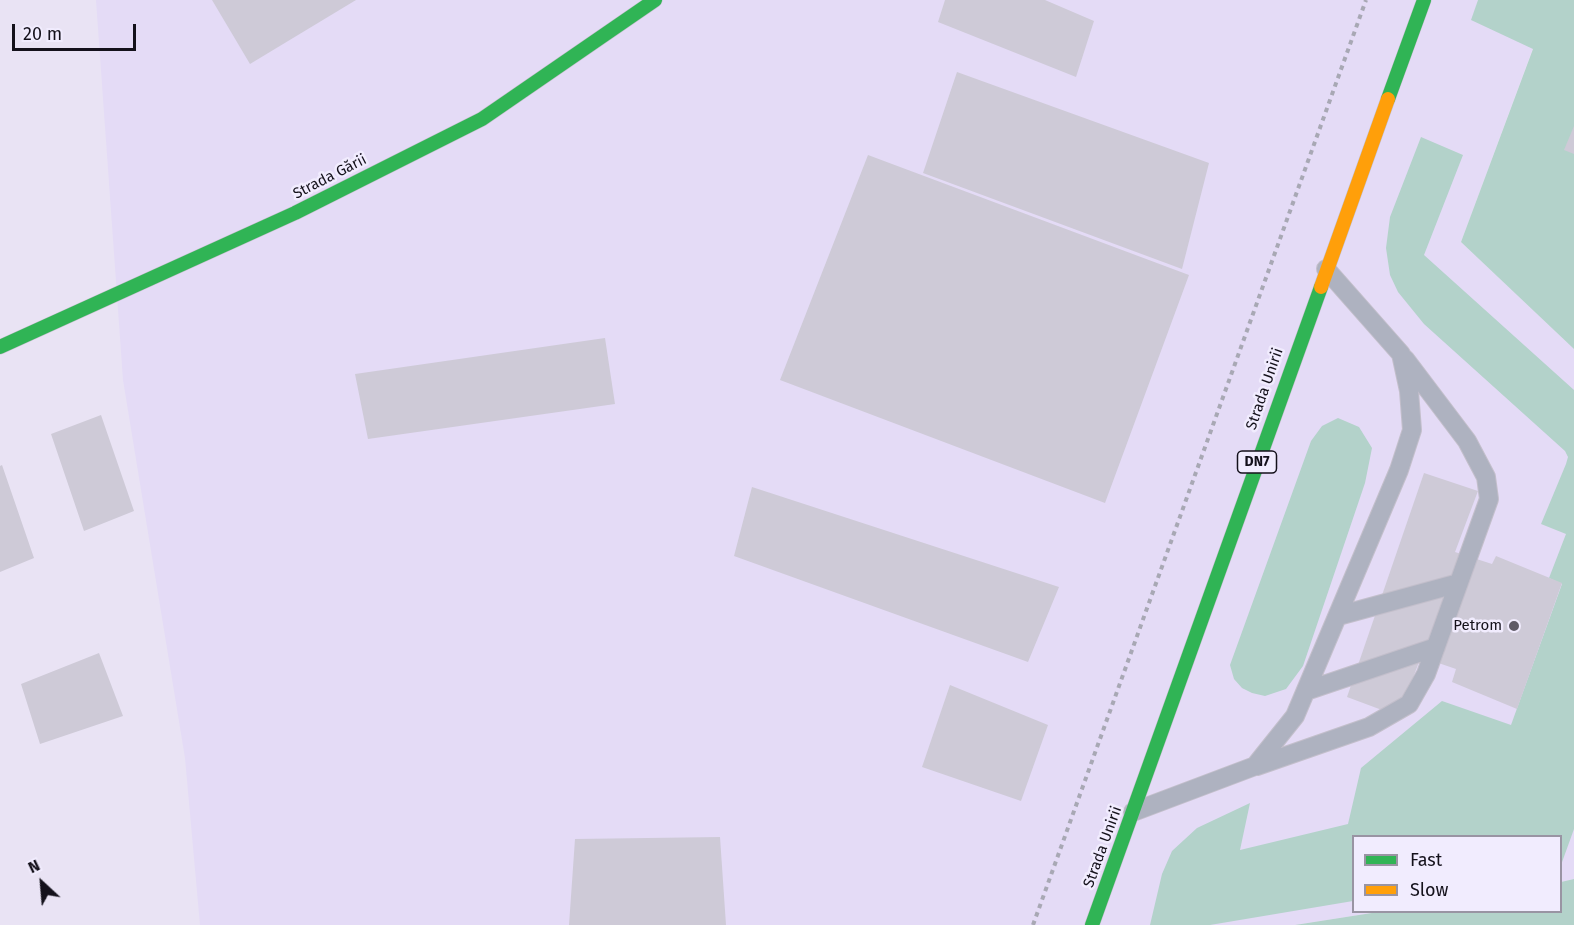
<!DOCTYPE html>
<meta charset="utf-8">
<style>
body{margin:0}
#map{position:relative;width:1574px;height:925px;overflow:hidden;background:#e9e3f4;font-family:"Fira Sans",sans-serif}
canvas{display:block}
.legend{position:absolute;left:1352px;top:835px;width:210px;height:78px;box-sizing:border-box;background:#f1ecfe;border:2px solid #9994a3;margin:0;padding:8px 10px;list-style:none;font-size:18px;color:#14111b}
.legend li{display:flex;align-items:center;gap:12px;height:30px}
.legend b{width:30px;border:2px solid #9994a3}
.north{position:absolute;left:12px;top:853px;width:60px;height:60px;-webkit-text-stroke:4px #f1ecfe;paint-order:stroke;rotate:334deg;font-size:16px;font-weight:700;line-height:24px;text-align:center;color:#14111b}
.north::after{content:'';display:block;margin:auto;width:21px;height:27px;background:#14111b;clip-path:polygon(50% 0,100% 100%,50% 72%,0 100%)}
.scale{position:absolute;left:12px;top:24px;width:124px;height:27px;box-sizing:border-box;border:3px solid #14111b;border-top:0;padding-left:8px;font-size:18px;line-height:21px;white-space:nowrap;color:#14111b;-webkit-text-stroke:4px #f1ecfe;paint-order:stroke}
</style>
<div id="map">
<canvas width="1574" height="925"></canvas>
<ul class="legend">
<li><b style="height:8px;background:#30b455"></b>Fast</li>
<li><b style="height:8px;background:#ff9f0a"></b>Slow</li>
</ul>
<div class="north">N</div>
<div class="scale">20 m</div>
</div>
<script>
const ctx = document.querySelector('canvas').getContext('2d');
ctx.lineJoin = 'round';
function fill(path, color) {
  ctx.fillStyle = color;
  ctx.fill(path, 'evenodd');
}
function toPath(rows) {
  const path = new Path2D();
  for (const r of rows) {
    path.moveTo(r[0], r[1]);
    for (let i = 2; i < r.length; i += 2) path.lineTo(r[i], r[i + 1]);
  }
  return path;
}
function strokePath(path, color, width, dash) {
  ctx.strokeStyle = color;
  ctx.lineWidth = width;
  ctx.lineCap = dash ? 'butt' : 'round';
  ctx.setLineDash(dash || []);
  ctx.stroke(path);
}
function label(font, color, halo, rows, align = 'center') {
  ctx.font = font + ' "Fira Sans",sans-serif';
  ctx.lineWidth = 5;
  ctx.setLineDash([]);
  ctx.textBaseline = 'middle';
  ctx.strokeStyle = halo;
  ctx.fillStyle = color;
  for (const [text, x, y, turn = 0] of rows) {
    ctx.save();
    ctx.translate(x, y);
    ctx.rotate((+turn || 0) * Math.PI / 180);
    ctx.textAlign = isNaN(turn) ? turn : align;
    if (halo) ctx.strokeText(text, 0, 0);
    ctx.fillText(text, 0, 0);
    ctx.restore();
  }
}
fill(toPath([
 [96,0,1478,0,1472,20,1533,48,1461,242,1574,349,1574,879,1561,882,1560,836,1354,836,1354,912,1378,912,1295,925,200,925,185,758,123,380]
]), '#e4dbf6');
fill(toPath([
 [1478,0,1574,0,1574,349,1461,242,1533,49,1471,20],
 [1421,137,1463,155,1424,255,1574,390,1574,829,1561,865,1560,836,1354,836,1353,901,1210,925,1150,925,1162,874,1172,851,1197,828,1250,803,1240,850,1348,824,1361,768,1442,701,1511,725,1562,584,1549,578,1566,534,1541,524,1566,464,1568,457,1565,451,1424,324,1398,292,1390,275,1386,248,1390,217],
 [1338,418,1359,427,1372,448,1365,483,1303,666,1286,689,1265,696,1252,693,1242,688,1234,679,1230,665,1311,441,1322,426],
 [1574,879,1574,925,1295,925,1378,912,1560,912,1561,882]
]), '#b3d2ca');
fill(toPath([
 [212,0,356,0,250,64],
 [945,0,1045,0,1094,21,1076,77,938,22],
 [957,72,1209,163,1182,269,923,173],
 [1574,126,1574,154,1564,150],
 [868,155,1189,275,1105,503,780,380],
 [605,338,615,404,368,439,355,374],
 [101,415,134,511,84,531,51,434],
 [2,465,34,558,0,572,0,466],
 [1424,473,1478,491,1455,552,1492,564,1496,556,1562,583,1517,709,1452,682,1456,669,1421,657,1398,716,1347,697],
 [752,487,1059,587,1028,662,734,556],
 [99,653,123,716,40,744,21,684],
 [950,685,1048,725,1021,801,922,767],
 [720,837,726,925,569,925,575,839]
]), '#cecad7');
const lane = toPath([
 [1338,616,1459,583],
 [1306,691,1436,647],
 [1257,766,1369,727,1409,704,1426,674,1489,499,1486,477,1467,441,1405,359],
 [1133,812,1255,766,1295,716,1399,470,1412,430,1409,391,1401,354,1326,269]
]);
const fast = toPath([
 [1388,99,1424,0],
 [0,347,295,213,482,119,655,0],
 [1092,925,1321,287]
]);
const slow = toPath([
 [1321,287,1388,99]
]);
strokePath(lane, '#c3bfcb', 20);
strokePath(fast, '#c3bfcb', 15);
strokePath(slow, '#c3bfcb', 15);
strokePath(toPath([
 [1033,925,1366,0]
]), '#a8a8b4', 4, [4.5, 4.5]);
strokePath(lane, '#aeb2c0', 18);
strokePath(fast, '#30b455', 14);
strokePath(slow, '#ff9f0a', 14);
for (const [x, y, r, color] of [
 [1514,626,6,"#5f5a67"]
]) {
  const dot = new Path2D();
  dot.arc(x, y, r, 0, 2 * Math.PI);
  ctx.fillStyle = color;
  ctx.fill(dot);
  strokePath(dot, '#f1ecfe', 2);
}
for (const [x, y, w] of [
 [1257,462,39]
]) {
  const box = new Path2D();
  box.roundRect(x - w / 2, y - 11, w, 22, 4.5);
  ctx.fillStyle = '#f1ecfe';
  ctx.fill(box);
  strokePath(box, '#14111b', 1.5);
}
label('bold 14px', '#14111b', null, [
 ["DN7",1257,462]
]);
label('15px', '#14111b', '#f1ecfe', [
 ["Strada Gării",330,177,-27],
 ["Strada Unirii",1265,389,-71],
 ["Strada Unirii",1103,847,-70]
]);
label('15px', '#14111b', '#f1ecfe', [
 ["Petrom",1502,626]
], 'right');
</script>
